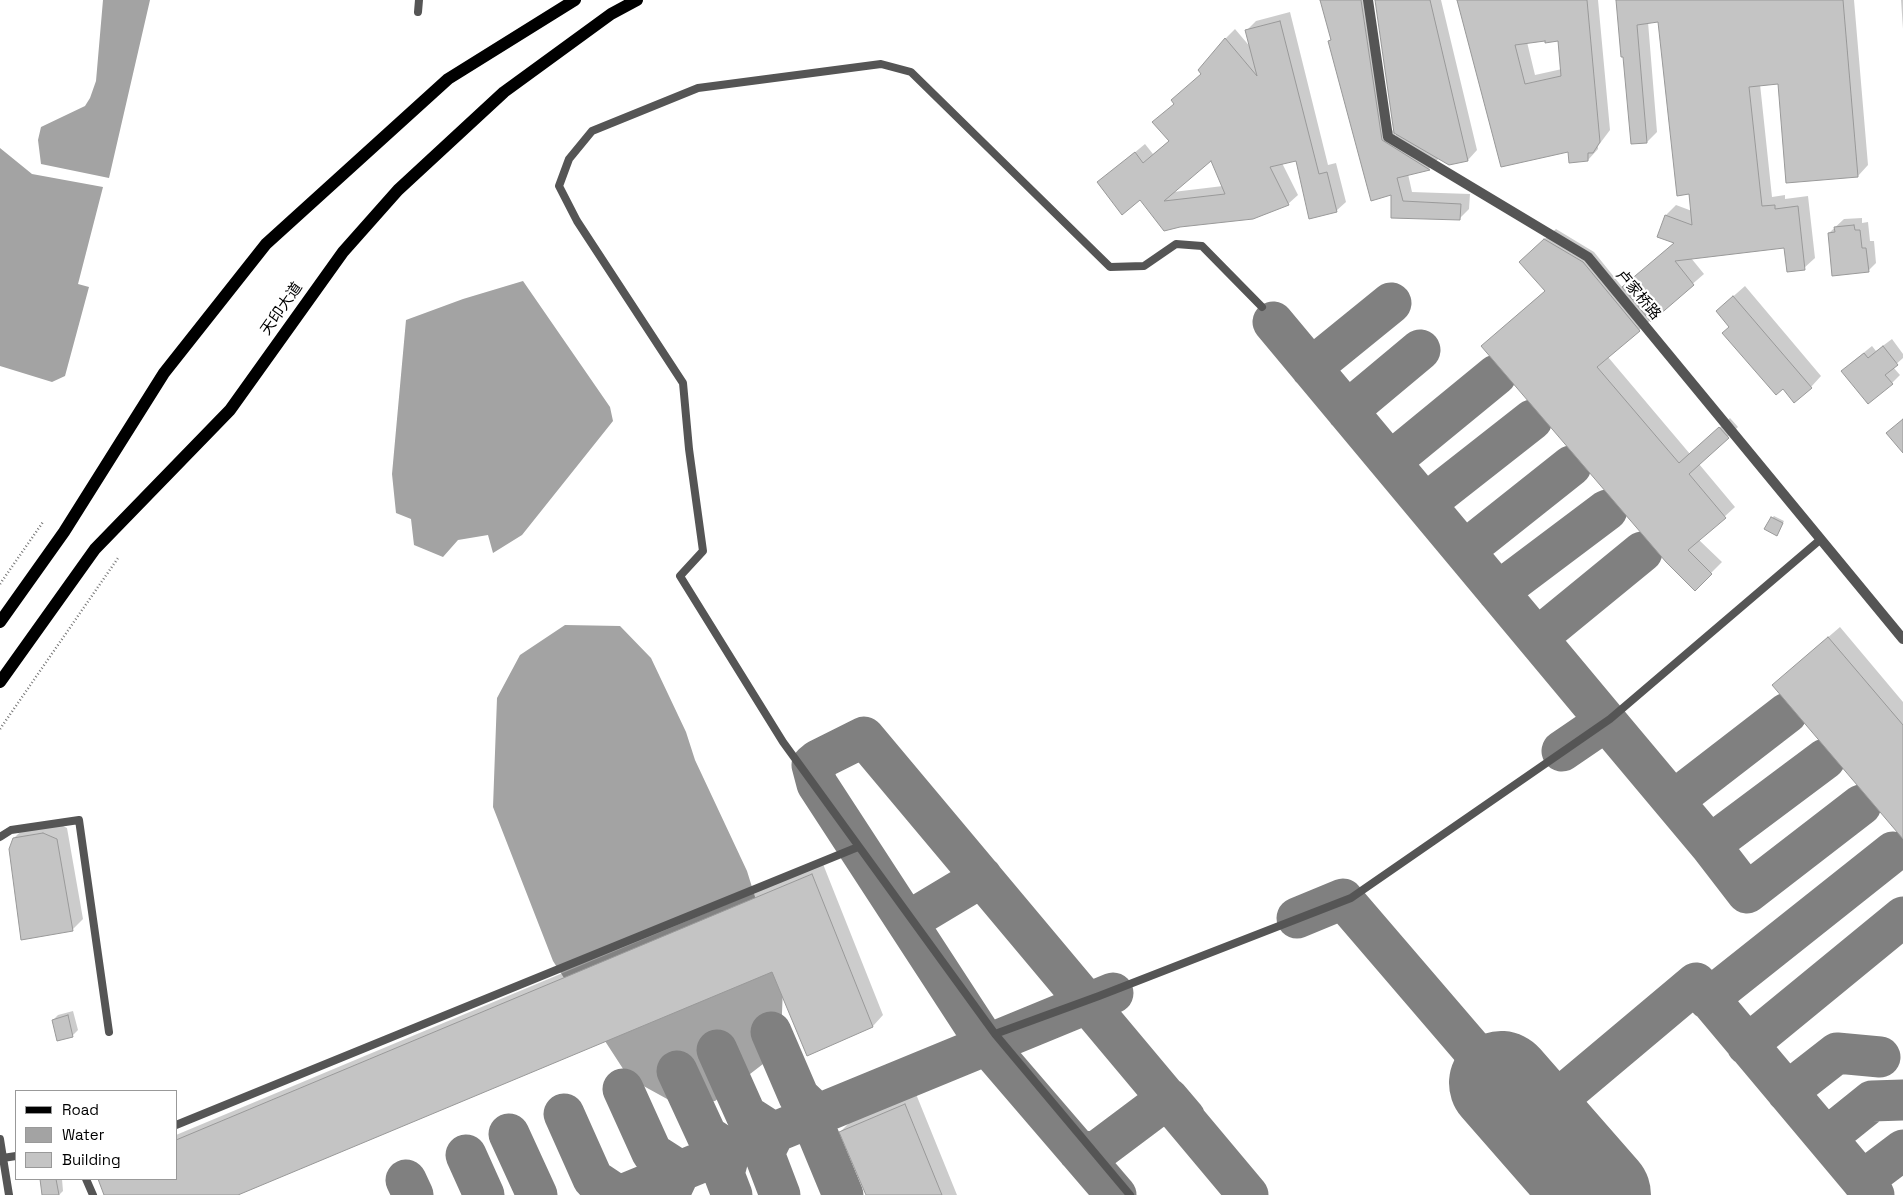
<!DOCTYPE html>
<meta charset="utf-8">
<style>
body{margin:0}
#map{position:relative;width:1903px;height:1195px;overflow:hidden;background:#fff;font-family:"Space Grotesk",sans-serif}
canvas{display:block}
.legend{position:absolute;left:15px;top:1090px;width:162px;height:90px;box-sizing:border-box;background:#fff;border:1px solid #999;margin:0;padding:6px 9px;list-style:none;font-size:15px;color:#000}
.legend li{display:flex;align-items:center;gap:10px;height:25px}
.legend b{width:25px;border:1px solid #999}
</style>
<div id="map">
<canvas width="1903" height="1195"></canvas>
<ul class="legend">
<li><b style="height:6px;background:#000"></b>Road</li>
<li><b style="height:14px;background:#a3a3a3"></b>Water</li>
<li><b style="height:14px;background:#c4c4c4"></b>Building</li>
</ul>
</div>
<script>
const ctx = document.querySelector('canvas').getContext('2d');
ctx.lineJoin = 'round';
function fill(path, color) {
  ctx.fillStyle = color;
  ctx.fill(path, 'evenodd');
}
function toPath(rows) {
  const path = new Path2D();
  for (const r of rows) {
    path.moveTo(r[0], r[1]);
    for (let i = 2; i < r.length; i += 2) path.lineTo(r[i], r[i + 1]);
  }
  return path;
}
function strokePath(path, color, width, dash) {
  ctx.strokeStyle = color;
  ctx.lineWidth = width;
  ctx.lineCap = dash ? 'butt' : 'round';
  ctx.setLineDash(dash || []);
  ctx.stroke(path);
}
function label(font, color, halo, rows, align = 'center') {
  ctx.font = font + ' "Space Grotesk","Noto Sans SC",sans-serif';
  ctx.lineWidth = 4.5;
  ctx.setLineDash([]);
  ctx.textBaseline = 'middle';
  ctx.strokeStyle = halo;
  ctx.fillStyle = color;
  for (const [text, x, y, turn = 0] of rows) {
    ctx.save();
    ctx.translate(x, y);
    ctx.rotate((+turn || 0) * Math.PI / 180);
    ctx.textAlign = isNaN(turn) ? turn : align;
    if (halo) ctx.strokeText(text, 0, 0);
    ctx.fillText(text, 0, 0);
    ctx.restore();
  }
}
fill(toPath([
 [103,0,150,0,109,178,41,164,38,140,41,127,85,106,90,98,96,81],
 [0,148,32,174,103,187,78,284,89,287,65,376,52,382,0,366],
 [523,281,610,407,613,421,522,535,493,553,488,535,458,540,443,557,414,545,411,519,396,513,392,474,406,320,463,299],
 [565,625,620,626,651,658,686,732,695,760,747,871,783,987,781,1038,763,1064,715,1101,678,1105,629,1078,553,961,493,807,497,698,520,655]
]), '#a3a3a3');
fill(toPath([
 [1321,0,1372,0,1391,128,1396,136,1376,0,1441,0,1477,150,1468,160,1449,164,1439,158,1429,169,1408,174,1412,192,1470,194,1469,209,1459,219,1392,216,1393,193,1329,41,1332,38],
 [1459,0,1598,0,1610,130,1598,146,1598,149,1588,160,1569,151],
 [1546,39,1559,40,1562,69,1535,75,1527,42],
 [1618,0,1854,0,1868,165,1858,176,1779,82,1760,84,1772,197,1785,195,1785,199,1808,196,1815,258,1804,268,1785,247,1691,258,1704,274,1608,357,1690,454,1730,418,1738,427,1699,464,1735,507,1699,540,1722,562,1695,589,1494,335,1546,290,1531,251,1556,229,1594,252,1623,288,1675,242,1659,237,1666,215,1676,205,1692,211,1659,21,1648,22,1657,132,1647,142],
 [1901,0,1903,0,1903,29],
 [1290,12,1328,165,1336,163,1346,202,1336,211,1297,159,1282,163,1298,195,1288,204,1253,217,1141,199,1099,182,1145,144,1153,154,1170,140,1154,122,1175,103,1202,73,1225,39,1235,29,1252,49,1247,30,1256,21],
 [1212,159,1223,186,1173,192],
 [1862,218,1862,223,1868,222,1870,241,1874,241,1876,263,1868,271,1829,233,1844,219],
 [1745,286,1821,376,1811,387,1731,327,1728,301],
 [1892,339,1903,354,1903,358,1893,367,1900,375,1892,383,1851,363,1872,346,1876,351],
 [1774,516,1784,521,1779,532,1772,518],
 [1840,627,1903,702,1903,838,1784,675],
 [55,822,67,828,83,919,72,930,14,838,25,827],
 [823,864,883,1015,873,1026,808,1054,773,970,235,1195,106,1195,99,1179,176,1179,176,1135],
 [73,1011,78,1030,73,1035,58,1039,53,1020,58,1015],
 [916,1094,957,1195,867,1195,840,1132,851,1121],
 [41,1179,62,1179,63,1191,59,1195,44,1195]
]), '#0003');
strokePath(toPath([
 [1273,322,1606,721],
 [1311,368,1391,303],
 [1347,411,1420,350],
 [1390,462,1496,375],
 [1425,504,1532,420],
 [1464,551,1571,466],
 [1498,592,1607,510],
 [1537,638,1642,552],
 [1562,751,1606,721,1710,845,1747,893,1861,805],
 [1673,801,1787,713],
 [1710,845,1825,759],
 [1297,918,1343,899,1501,1083],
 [907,922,982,877],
 [1708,999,1893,852],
 [771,1032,799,1097,818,1115,816,1130,843,1195],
 [1747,1045,1903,917],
 [717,1050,746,1115,774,1133,764,1153,780,1195],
 [677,1071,707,1136,730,1151,724,1174,732,1195],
 [623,1089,652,1153,680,1171,671,1190],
 [1787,1092,1837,1053,1880,1057],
 [564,1114,593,1179,617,1195],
 [1533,1120,1696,983,1874,1195],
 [509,1134,537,1195],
 [1826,1138,1872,1101,1903,1100],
 [1078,1151,1096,1152,1168,1098,1185,1118],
 [466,1155,484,1195],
 [406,1180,413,1195],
 [1862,1181,1903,1150],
 [622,1195,1113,993],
 [1116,1195,987,1045,817,784,812,765,818,760,864,737,1248,1195]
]), '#808080', 41);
strokePath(toPath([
 [1501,1083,1599,1195]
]), '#808080', 104);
const building = toPath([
 [1320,0,1361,0,1382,140,1430,170,1397,178,1403,201,1461,204,1460,220,1391,218,1391,195,1371,201,1328,41,1331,40,1320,0],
 [1375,0,1430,0,1468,161,1449,165,1394,133,1375,0],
 [1457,0,1587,0,1600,142,1593,153,1588,153,1588,161,1569,163,1568,152,1501,167,1457,0],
 [1545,41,1545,43,1558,41,1561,76,1525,84,1515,45,1545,41],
 [1616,0,1843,0,1858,177,1786,183,1778,84,1749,87,1762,206,1775,205,1775,209,1798,206,1805,270,1787,272,1784,248,1675,261,1694,285,1651,322,1622,287,1674,243,1657,237,1665,215,1692,225,1689,194,1677,196,1658,22,1637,25,1647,143,1631,144,1623,57,1621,57,1616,0],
 [1280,21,1319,174,1327,172,1337,212,1309,219,1296,161,1270,167,1289,205,1253,219,1180,227,1164,231,1140,200,1122,215,1097,182,1135,152,1143,163,1169,141,1152,122,1174,104,1171,100,1201,74,1198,70,1225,38,1257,76,1245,30,1280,21],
 [1211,161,1225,194,1164,201,1211,161],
 [1854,225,1855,230,1860,230,1862,248,1866,248,1869,272,1832,276,1828,233,1835,232,1834,227,1854,225],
 [1544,239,1583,262,1640,331,1597,367,1679,463,1719,427,1729,438,1689,474,1726,518,1688,550,1712,574,1695,591,1666,562,1481,346,1545,291,1519,262,1544,239],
 [1733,296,1812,388,1794,403,1783,389,1776,395,1722,333,1729,327,1716,311,1733,296],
 [1883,346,1898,365,1885,375,1893,384,1868,404,1841,371,1864,353,1868,358,1883,346],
 [1903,419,1903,453,1886,433,1903,419],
 [1771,517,1783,523,1777,536,1764,529,1771,517],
 [1828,637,1903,725,1903,839,1772,685,1828,637],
 [43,833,57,839,73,931,21,940,9,849,13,838,43,833],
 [812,874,873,1027,807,1056,772,972,238,1195,104,1195,98,1179,176,1179,176,1140,812,874],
 [68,1015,73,1037,57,1041,52,1020,68,1015],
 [905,1104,942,1195,866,1195,839,1132,905,1104],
 [40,1179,56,1179,59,1195,42,1195,40,1179]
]);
fill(building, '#c4c4c4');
strokePath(building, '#999', 1);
strokePath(toPath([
 [0,584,43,522],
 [0,729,118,558]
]), '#777', 2.5, [1, 2.5]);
strokePath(toPath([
 [418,12,419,0],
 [1262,307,1202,246,1176,244,1144,266,1110,267,911,72,881,64,698,88,592,131,569,159,559,186,577,221,683,383,689,449,703,551,680,576,783,742,995,1034,1099,996,1351,898,1610,719,1821,539],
 [0,837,11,830,79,820,109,1032],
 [995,1034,1130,1195],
 [176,1125,858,847],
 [0,1139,3,1158],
 [86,1179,93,1195],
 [9,1195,3,1158,16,1156]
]), '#555', 8);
strokePath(toPath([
 [1368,0,1388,137,1588,257,1903,639]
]), '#555', 10);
strokePath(toPath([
 [0,622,64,532,164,373,266,244,448,79,575,0],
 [0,682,95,549,230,410,343,252,398,190,504,92,611,14,637,0]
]), '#000', 12);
label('15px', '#000', '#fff', [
 ["卢家桥路",1638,295,50],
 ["天印大道",282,309,-55]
]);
</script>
